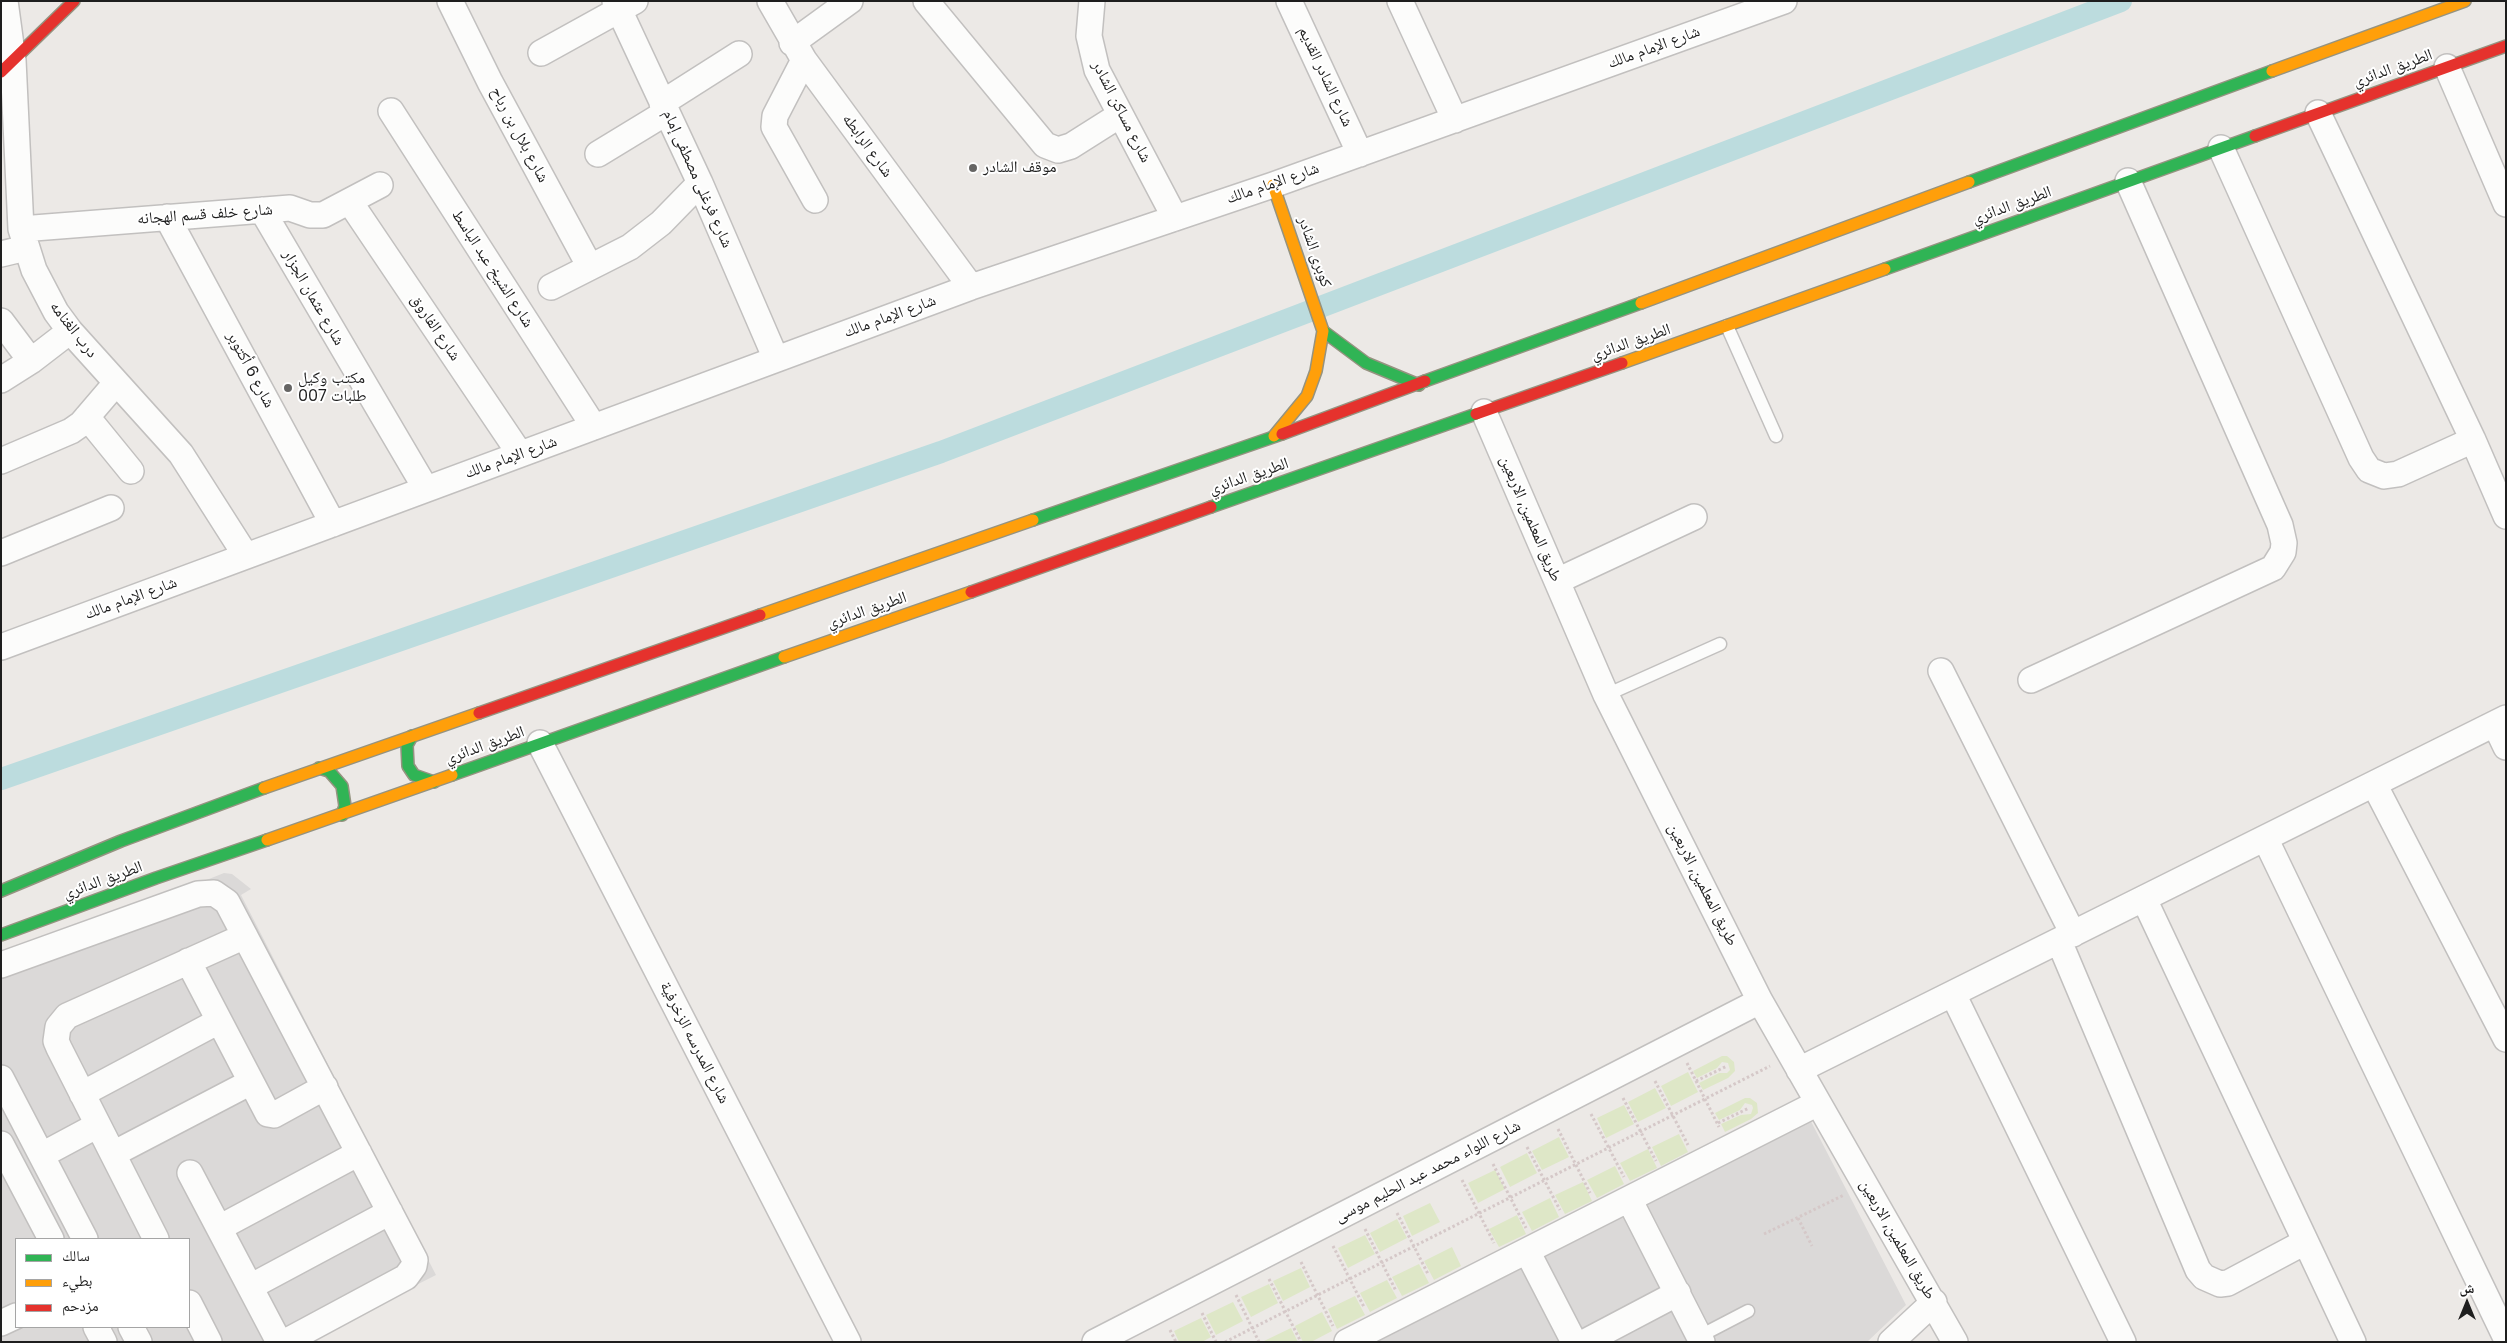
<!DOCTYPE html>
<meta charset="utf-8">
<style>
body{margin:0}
#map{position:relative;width:2507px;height:1343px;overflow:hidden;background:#ece9e6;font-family:Poppins,"Noto Naskh Arabic",sans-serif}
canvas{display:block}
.frame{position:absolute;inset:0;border:2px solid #1e1e1e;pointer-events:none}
.legend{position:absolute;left:15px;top:1238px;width:175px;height:90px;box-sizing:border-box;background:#fff;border:1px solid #a5a5a5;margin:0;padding:6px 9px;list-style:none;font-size:15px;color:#1e1e1e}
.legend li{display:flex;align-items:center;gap:10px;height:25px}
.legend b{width:25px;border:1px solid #a5a5a5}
.north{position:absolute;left:2442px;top:1278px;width:50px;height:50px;-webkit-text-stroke:4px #fff;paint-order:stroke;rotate:0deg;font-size:14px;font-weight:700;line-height:20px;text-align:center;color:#1e1e1e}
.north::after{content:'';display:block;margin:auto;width:18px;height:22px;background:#1e1e1e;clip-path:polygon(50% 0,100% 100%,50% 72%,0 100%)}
</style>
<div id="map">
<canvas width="2507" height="1343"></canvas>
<div class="frame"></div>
<ul class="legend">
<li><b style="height:6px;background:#30b455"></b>سالك</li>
<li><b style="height:6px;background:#ff9f0a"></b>بطيء</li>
<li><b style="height:6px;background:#e5322d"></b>مزدحم</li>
</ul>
<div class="north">ش</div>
</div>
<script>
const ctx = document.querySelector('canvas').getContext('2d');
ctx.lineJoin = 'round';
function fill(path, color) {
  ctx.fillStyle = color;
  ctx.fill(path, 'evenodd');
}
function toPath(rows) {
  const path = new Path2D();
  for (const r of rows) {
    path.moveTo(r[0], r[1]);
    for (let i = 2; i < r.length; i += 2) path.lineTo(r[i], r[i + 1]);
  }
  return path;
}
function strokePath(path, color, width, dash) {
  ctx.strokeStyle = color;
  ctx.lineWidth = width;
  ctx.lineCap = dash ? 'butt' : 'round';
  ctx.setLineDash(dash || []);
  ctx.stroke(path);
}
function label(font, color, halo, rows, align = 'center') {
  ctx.font = font + ' Poppins,"Noto Naskh Arabic",sans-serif';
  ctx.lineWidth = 4;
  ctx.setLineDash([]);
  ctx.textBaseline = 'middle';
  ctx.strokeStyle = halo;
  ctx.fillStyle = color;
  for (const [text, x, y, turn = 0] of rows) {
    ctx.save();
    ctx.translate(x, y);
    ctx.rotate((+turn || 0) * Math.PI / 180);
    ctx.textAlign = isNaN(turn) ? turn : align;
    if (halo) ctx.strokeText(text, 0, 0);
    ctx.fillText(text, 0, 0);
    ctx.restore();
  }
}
fill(toPath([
 [224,873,232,874,251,889,241,895,436,1275,304,1342,1,1342,1,962],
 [16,1239,189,1239,189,1327,16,1327],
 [1803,1106,1906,1305,1867,1342,1336,1342]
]), '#dbd9d8');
fill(toPath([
 [1722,1056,1727,1056,1734,1062,1735,1071,1728,1078,1703,1090,1699,1083,1719,1073,1727,1073,1730,1070,1728,1063,1722,1062,1717,1068,1697,1078,1693,1071],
 [1688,1072,1698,1092,1671,1106,1661,1086],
 [1655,1088,1666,1108,1638,1122,1628,1102],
 [1745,1098,1750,1098,1757,1103,1758,1113,1751,1119,1725,1132,1721,1124,1741,1115,1751,1114,1753,1108,1752,1105,1745,1103,1740,1110,1719,1120,1715,1113],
 [1624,1105,1634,1124,1606,1138,1597,1118],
 [1679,1134,1688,1152,1661,1166,1652,1147],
 [1559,1137,1569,1157,1542,1170,1532,1151],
 [1648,1149,1657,1168,1630,1181,1620,1163],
 [1527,1153,1537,1173,1510,1187,1500,1167],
 [1615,1166,1624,1184,1597,1198,1587,1180],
 [1495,1170,1505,1189,1478,1203,1468,1183],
 [1583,1182,1592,1201,1565,1214,1555,1195],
 [1550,1198,1559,1217,1532,1231,1522,1212],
 [1430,1203,1440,1222,1412,1236,1403,1216],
 [1517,1215,1526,1234,1499,1247,1489,1229],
 [1397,1219,1407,1238,1380,1252,1370,1233],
 [1365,1235,1375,1254,1348,1268,1338,1248],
 [1452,1247,1461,1266,1434,1280,1424,1261],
 [1419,1264,1429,1283,1402,1296,1392,1277],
 [1301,1268,1310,1287,1283,1301,1273,1281],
 [1387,1280,1397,1298,1370,1312,1360,1293],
 [1269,1284,1278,1303,1251,1317,1241,1297],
 [1355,1296,1365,1315,1337,1329,1328,1309],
 [1233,1302,1243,1321,1216,1335,1206,1315],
 [1322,1312,1332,1331,1311,1342,1303,1342,1295,1326],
 [1201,1318,1211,1337,1202,1342,1179,1342,1174,1331],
 [1291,1328,1298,1342,1264,1341]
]), '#dee7c7');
strokePath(toPath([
 [1,779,941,452,2121,1]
]), '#bcdcde', 22);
const lane = toPath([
 [1727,326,1776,436],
 [1606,695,1720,644],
 [1700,1336,1748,1311]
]);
const street = toPath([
 [5,1,13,60,21,229,34,270,56,312,70,331,181,454,246,556],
 [450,1,490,82,590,267],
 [615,1,700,183,776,359],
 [770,1,804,60,971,287],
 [926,1,1045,145,1058,150,1071,146,1120,115],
 [1092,1,1089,36,1097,70,1175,218],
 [1289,1,1360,154],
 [1400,1,1455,120],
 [792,43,850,1],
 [541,53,635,1],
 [804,60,775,116,774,127,815,200],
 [2447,67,2506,204],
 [662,103,739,54],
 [391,111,594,427],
 [2318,113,2473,440,2506,516],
 [2221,148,2361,458,2369,470,2384,476,2398,474,2473,440],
 [598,154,667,112],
 [350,202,520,454],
 [262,210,426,489],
 [167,217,333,524],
 [21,229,290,208,310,215,323,215,380,185],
 [1,254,26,248],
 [551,287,630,247,661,223,700,183],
 [1,321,31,361],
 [1,380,31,361,70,331],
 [1484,412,1606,695,1760,1001,1955,1342],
 [87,417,131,471],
 [1,461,71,431,81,424,116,383],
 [1,553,111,508],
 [1557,581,1694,517],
 [1,647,971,287,1273,185,1784,1],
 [1941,671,2073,934],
 [2031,680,2273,568,2283,552,2284,543,2280,525,2128,181],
 [2495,724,2506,747],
 [540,743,848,1342],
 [2374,784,2506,1039],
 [2265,838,2506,1338],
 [2144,899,2353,1342],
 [2059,941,2198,1270,2204,1277,2220,1284,2228,1283,2305,1242],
 [188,961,268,1114,274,1115,325,1087],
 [1,965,198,894,214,893,227,902,415,1260,414,1266,406,1277,285,1342],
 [1953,994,2123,1342],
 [1799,1070,2506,718],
 [1,1078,85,1239],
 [82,1094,219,1021],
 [1,1144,51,1239],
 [113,1154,251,1082],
 [42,1155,98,1125],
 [190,1173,279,1342],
 [1629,1199,1702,1342],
 [219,1228,359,1153],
 [156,1239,59,1048,56,1041,58,1027,67,1016,245,936],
 [1527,1251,1574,1342],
 [250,1287,390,1212],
 [189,1303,209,1342],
 [1,1323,16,1316],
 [96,1327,104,1342],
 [131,1327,139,1342],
 [1095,1342,1760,1001],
 [1347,1342,1818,1103],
 [1585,1342,1678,1293],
 [1891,1342,1934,1302]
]);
const fast = toPath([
 [1969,182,2272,71],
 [1885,269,2255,136],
 [1323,331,1366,363,1419,385],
 [1425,381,1641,303],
 [1211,507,1476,414],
 [1033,520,1282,434],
 [412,736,407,745,408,766,414,775,434,782],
 [319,768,329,771,342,786,345,806,342,815],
 [452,775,784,657],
 [1,891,121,841,264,788],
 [1,935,156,878,267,840]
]);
const slow = toPath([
 [2272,71,2465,1],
 [1273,185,1323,331,1316,371,1307,396,1274,436],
 [1641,303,1969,182],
 [1622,363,1885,269],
 [760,615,1033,520],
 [784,657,971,592],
 [264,788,479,713],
 [267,840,452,775]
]);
const jam = toPath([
 [1,72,74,1],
 [2255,136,2506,46],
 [1476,414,1622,363],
 [1282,434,1425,381],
 [971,592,1211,507],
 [479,713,760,615]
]);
strokePath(lane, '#c2c0bf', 15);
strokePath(street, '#c2c0bf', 28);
strokePath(fast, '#959380', 14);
strokePath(slow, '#959380', 14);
strokePath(jam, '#959380', 14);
strokePath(toPath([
 [1687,1063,1719,1127],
 [1655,1081,1688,1145],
 [1696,1081,1727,1066],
 [1623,1098,1656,1161],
 [1591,1114,1624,1177],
 [1718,1123,1749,1108],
 [1558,1129,1590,1193],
 [1527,1147,1560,1210],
 [1493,1164,1526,1228],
 [1462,1180,1494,1243],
 [1397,1213,1428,1274],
 [1798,1218,1812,1246],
 [1365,1229,1396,1291],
 [1764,1234,1844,1195],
 [1333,1246,1364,1307],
 [1301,1262,1333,1326],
 [1269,1279,1301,1342],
 [1236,1295,1259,1342],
 [1202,1313,1216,1342],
 [1170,1330,1176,1342],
 [1225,1342,1770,1066]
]), '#d5c8c8', 3, [2.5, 2.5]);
strokePath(lane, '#fcfcfb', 12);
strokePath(street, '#fcfcfb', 25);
strokePath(fast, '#30b455', 11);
strokePath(slow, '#ff9f0a', 11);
strokePath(jam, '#e5322d', 11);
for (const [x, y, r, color] of [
 [973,168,5,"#666564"],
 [288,388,5,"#666564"]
]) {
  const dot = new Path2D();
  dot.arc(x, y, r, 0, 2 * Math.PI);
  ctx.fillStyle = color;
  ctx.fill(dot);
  strokePath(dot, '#fff', 2);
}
label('16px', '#1e1e1e', '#fff', [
 ["شارع الإمام مالك",1654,48,-20],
 ["الطريق الدائري",2393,69,-20],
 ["شارع الشادر القديم",1325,77,65],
 ["شارع مساكن الشادر",1121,112,63],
 ["شارع بلال بن رباح",519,135,62],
 ["شارع الرابطه",867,146,54],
 ["شارع فرغلى مصطفى إمام",697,179,66],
 ["شارع الإمام مالك",1273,184,-19],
 ["الطريق الدائري",2012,206,-20],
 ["شارع خلف قسم الهجانه",205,215,-4],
 ["كوبرى الشادر",1314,252,71],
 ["شارع الشيخ عبد الباسط",492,269,57],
 ["شارع عثمان الجزار",313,298,60],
 ["شارع الإمام مالك",890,317,-20],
 ["شارع الفاروق",435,328,56],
 ["درب الغنامه",73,330,52],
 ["الطريق الدائري",1631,343,-19],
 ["شارع 6 أكتوبر",250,370,62],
 ["شارع الإمام مالك",511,458,-20],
 ["الطريق الدائري",1249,477,-19],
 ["طريق المعلمين, الاربعين",1530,519,67],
 ["شارع الإمام مالك",131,599,-20],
 ["الطريق الدائري",867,611,-19],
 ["الطريق الدائري",485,746,-20],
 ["الطريق الدائري",103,881,-20],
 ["طريق المعلمين, الاربعين",1702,885,63],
 ["شارع المدرسه الزخرفية",694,1043,63],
 ["شارع اللواء محمد عبد الحليم موسى",1428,1172,-27],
 ["طريق المعلمين, الاربعين",1897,1240,60]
]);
label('16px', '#1e1e1e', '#fff', [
 ["موقف الشادر",983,168],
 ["مكتب وكيل",298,379],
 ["طلبات 007",298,397]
], 'left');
</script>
